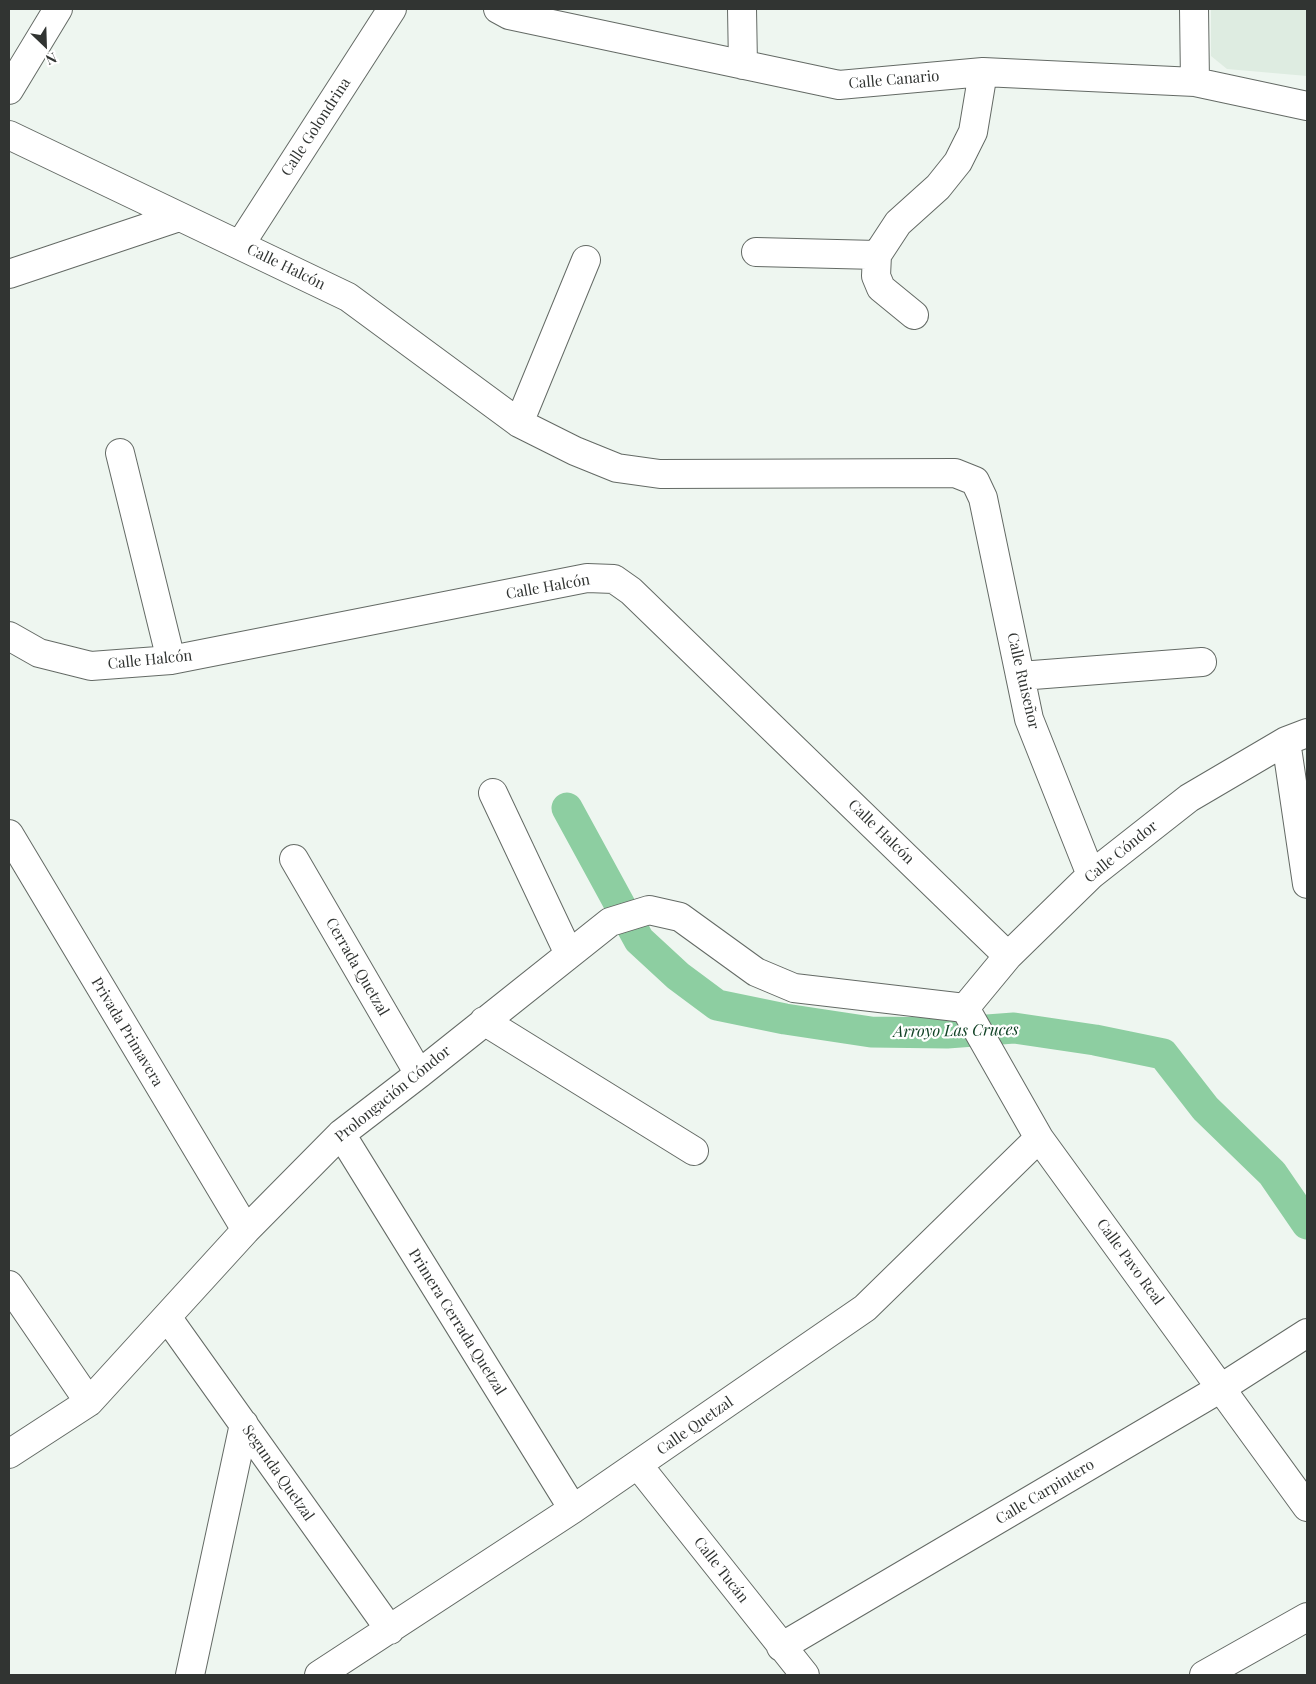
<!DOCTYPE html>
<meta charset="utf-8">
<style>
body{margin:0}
#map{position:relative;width:1316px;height:1684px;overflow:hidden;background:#eef6f0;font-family:"Playfair Display",serif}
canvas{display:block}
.frame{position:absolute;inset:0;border:10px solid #313432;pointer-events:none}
.north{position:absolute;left:20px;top:20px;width:50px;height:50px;-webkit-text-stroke:4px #fff;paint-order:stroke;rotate:156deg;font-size:14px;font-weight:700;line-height:20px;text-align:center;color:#313432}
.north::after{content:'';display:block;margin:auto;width:18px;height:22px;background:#313432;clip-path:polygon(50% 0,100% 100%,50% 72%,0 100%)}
</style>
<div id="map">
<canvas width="1316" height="1684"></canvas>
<div class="frame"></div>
<div class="north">N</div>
</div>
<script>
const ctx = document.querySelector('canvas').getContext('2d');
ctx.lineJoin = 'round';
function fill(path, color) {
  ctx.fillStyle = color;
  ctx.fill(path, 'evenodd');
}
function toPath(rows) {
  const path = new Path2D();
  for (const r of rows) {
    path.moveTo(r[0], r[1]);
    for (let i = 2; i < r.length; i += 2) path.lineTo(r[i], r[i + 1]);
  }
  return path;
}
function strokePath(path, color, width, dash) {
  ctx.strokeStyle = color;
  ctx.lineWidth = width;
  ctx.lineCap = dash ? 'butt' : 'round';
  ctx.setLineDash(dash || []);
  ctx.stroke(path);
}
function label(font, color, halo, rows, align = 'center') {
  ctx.font = font + ' "Playfair Display",serif';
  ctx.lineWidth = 4.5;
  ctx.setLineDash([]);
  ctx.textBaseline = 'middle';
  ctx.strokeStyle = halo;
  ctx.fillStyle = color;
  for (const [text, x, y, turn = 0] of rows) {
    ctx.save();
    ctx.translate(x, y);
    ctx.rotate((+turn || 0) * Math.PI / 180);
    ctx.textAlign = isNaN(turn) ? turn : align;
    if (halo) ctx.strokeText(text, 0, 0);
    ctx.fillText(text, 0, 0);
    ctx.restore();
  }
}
fill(toPath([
 [1211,9,1307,9,1307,76,1227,69,1211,56]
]), '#deece1');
strokePath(toPath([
 [567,808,639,940,678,976,717,1005,785,1019,871,1032,947,1033,1014,1028,1095,1040,1163,1054,1205,1108,1272,1173,1307,1224]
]), '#8dcea1', 31);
const minor = toPath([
 [498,9,509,15,839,85,983,72,1195,82,1307,106],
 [742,9,743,65],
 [1194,9,1195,82],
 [9,90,58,9],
 [9,135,348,297,519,423,575,451,617,468,660,474,955,473,975,481,983,498,1029,719,1091,875],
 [240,245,392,9],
 [756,252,877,255],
 [9,274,179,217],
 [914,315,881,288,876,276,877,255,898,223,938,187,958,162,973,132,983,72],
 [519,423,586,260],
 [120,453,171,660],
 [9,636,39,653,91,666,171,660,587,578,614,579,631,591,1008,956],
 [1020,676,1202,662],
 [1286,741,1307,884],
 [493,793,569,954],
 [9,834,246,1230],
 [294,859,419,1074],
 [965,1008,1039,1138,1307,1507],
 [965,1008,1008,956,1091,875,1189,798,1286,741,1307,733],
 [484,1021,694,1151],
 [341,1134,573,1509],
 [9,1285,89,1402],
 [167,1317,390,1630],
 [9,1454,89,1402,246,1230,341,1134,419,1074,610,922,649,910,680,917,756,972,794,988,965,1008],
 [638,1465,805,1675],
 [781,1647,1221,1388,1307,1333],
 [190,1675,244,1424],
 [319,1675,573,1509,865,1308,1039,1138],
 [1204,1675,1307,1617]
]);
strokePath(minor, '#646a65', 30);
strokePath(minor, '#fff', 28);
label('15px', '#313432', '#fff', [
 ["Calle Canario",894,80,-5],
 ["Calle Golondrina",316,127,-57],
 ["Calle Halcón",286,267,26],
 ["Calle Halcón",548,587,-10],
 ["Calle Halcón",150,660,-6],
 ["Calle Ruiseñor",1023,681,77],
 ["Calle Halcón",881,832,44],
 ["Calle Cóndor",1121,852,-39],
 ["Cerrada Quetzal",357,967,60],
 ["Privada Primavera",127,1032,59],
 ["Prolongación Cóndor",393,1094,-39],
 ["Calle Pavo Real",1130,1262,54],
 ["Primera Cerrada Quetzal",457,1322,58],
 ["Calle Quetzal",695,1426,-35],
 ["Segunda Quetzal",278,1473,55],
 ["Calle Carpintero",1045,1492,-31],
 ["Calle Tucán",721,1570,52]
]);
label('italic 16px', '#104225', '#fff', [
 ["Arroyo Las Cruces",956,1031,-1]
]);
</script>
